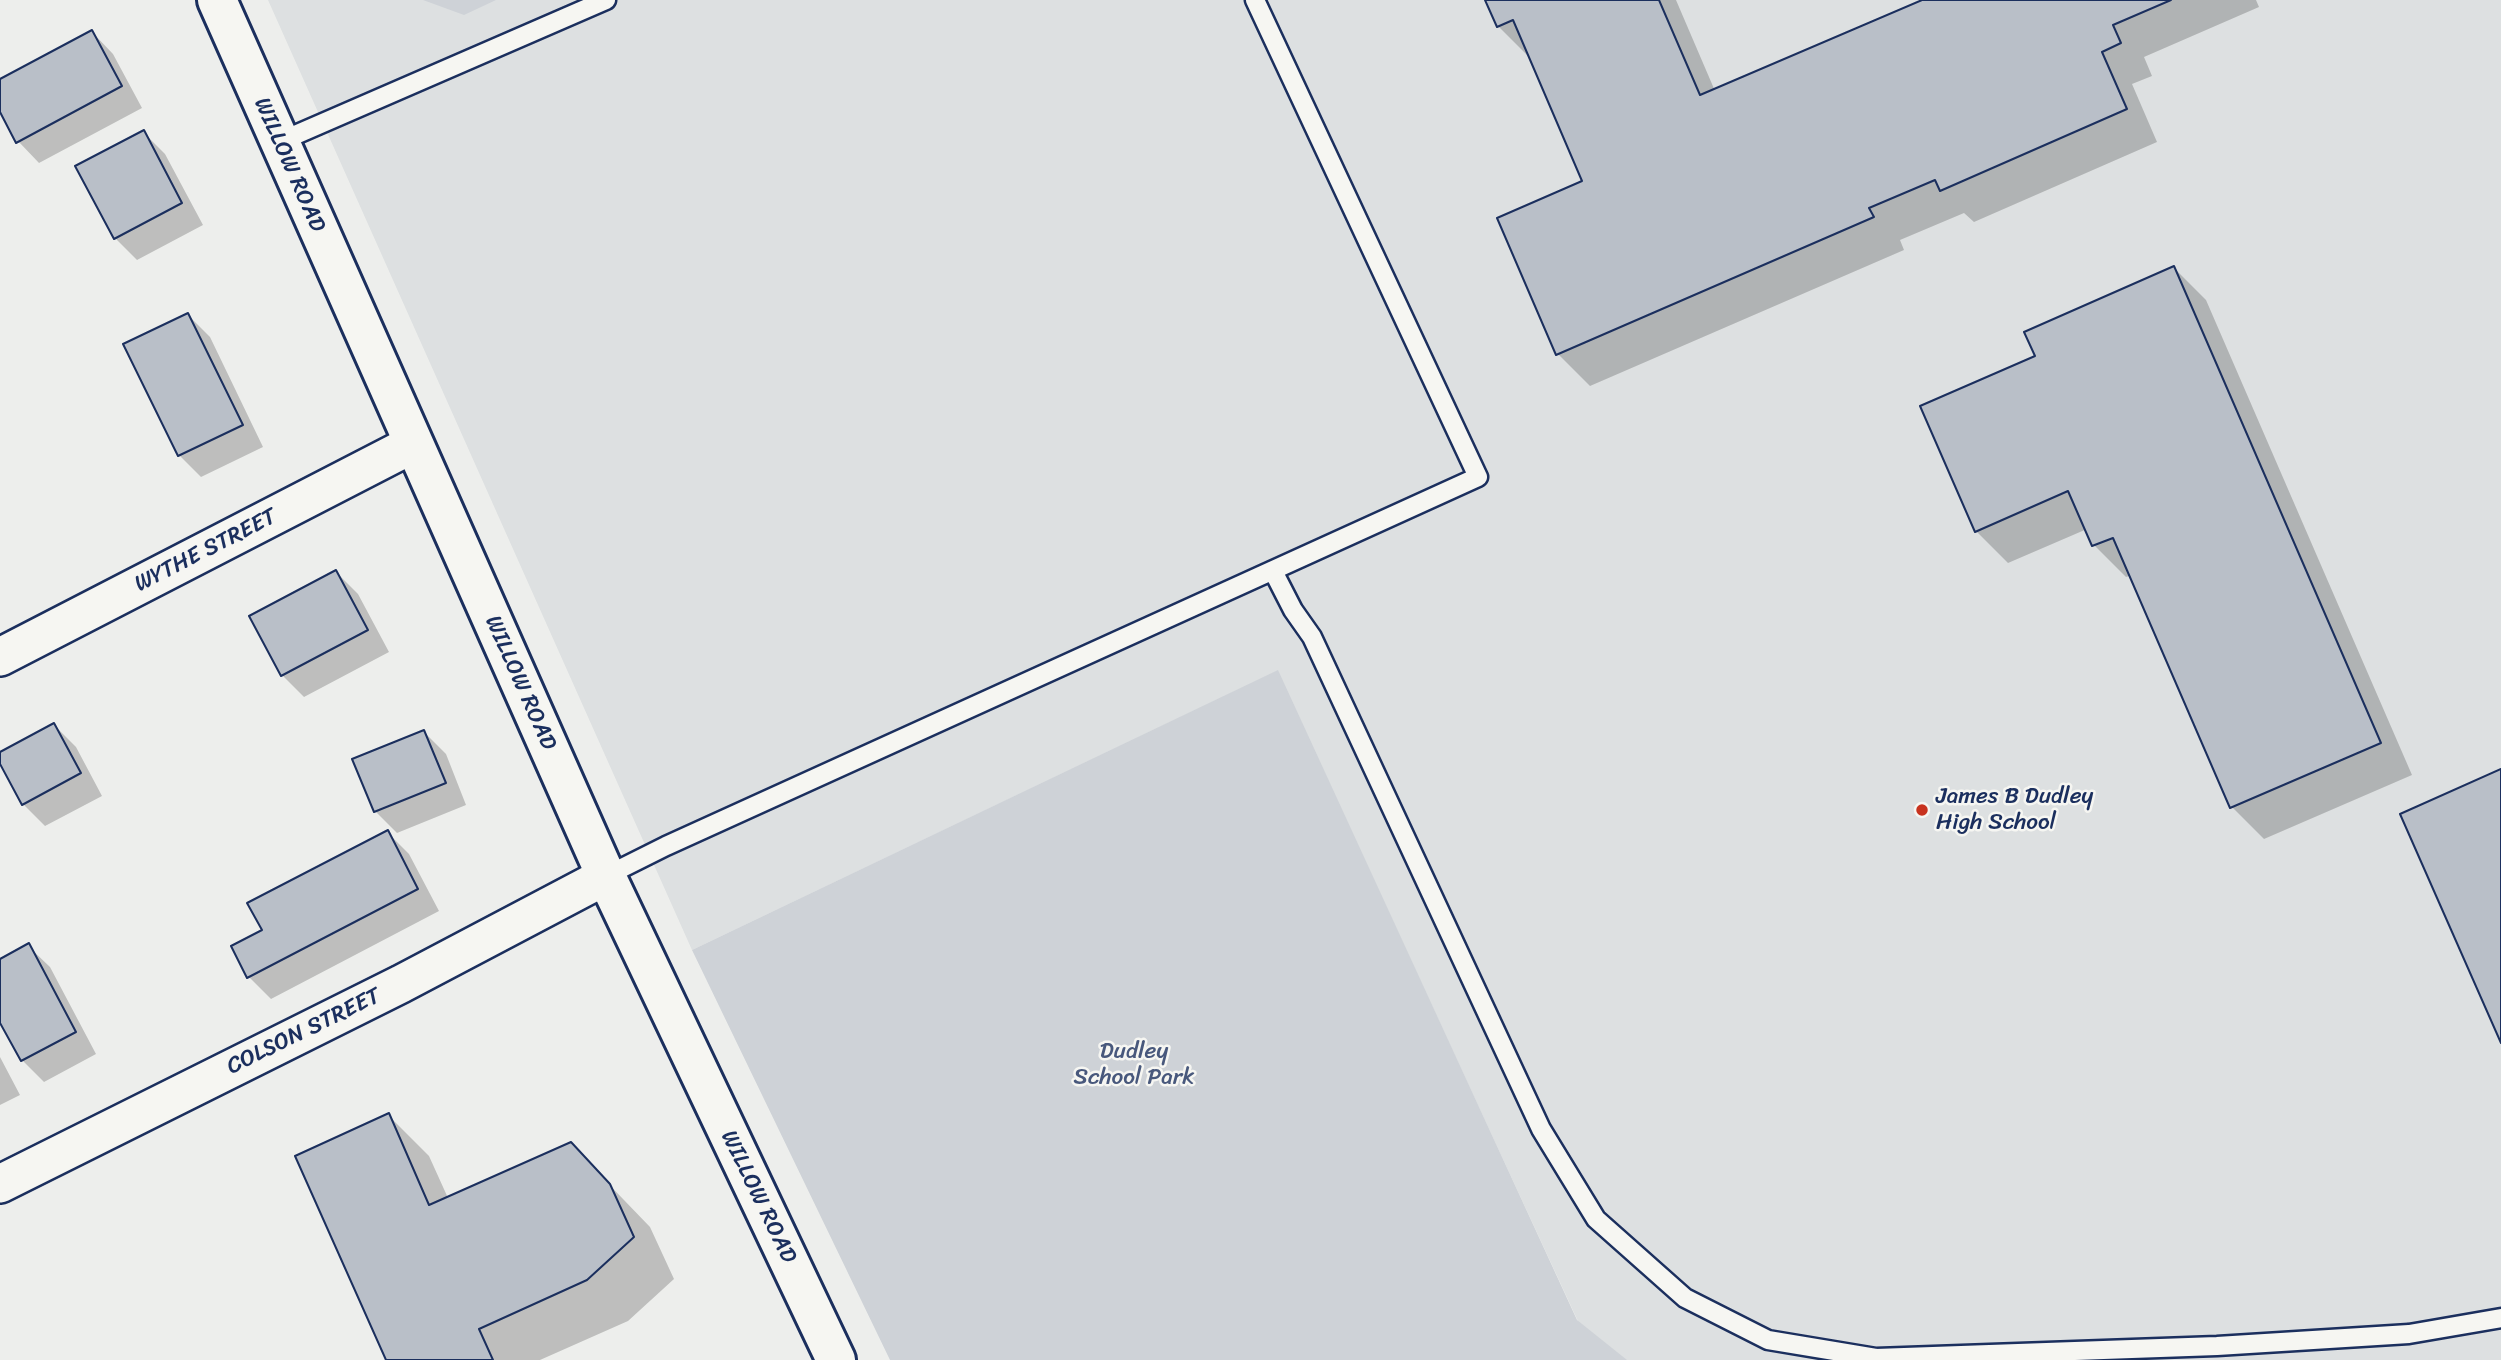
<!DOCTYPE html>
<style>
body{margin:0}
canvas{display:block;background:#edeeec}
</style>
<canvas width="2501" height="1360"></canvas>
<script>
const ctx = document.querySelector('canvas').getContext('2d');
ctx.lineJoin = 'round';
function fill(path, color) {
  ctx.fillStyle = color;
  ctx.fill(path, 'evenodd');
}
function toPath(rows) {
  const path = new Path2D();
  for (const r of rows) {
    path.moveTo(r[0], r[1]);
    for (let i = 2; i < r.length; i += 2) path.lineTo(r[i], r[i + 1]);
  }
  return path;
}
function strokePath(path, color, width, dash) {
  ctx.strokeStyle = color;
  ctx.lineWidth = width;
  ctx.lineCap = dash ? 'butt' : 'round';
  ctx.setLineDash(dash || []);
  ctx.stroke(path);
}
function label(font, color, halo, rows, align = 'center') {
  ctx.font = font + ' Sriracha,sans-serif';
  ctx.lineWidth = 5;
  ctx.setLineDash([]);
  ctx.textBaseline = 'middle';
  ctx.strokeStyle = halo;
  ctx.fillStyle = color;
  for (const [text, x, y, turn = 0] of rows) {
    ctx.save();
    ctx.translate(x, y);
    ctx.rotate((+turn || 0) * Math.PI / 180);
    ctx.textAlign = isNaN(turn) ? turn : align;
    if (halo) ctx.strokeText(text, 0, 0);
    ctx.fillText(text, 0, 0);
    ctx.restore();
  }
}
fill(toPath([
 [268,0,2501,0,2501,1360,1596,1360,1277,671,692,950]
]), '#dde0e1');
fill(toPath([
 [423,0,496,0,464,15],
 [1278,670,1577,1320,1627,1360,890,1360,692,950]
]), '#ced2d7');
fill(toPath([
 [1487,0,1676,0,1715,91,1927,0,2256,0,2259,7,2144,57,2152,76,2132,84,2157,142,1974,222,1964,213,1900,240,1904,250,1590,386,1558,354,1584,182,1530,58,1498,26],
 [92,32,113,54,142,108,39,163,18,141,0,108,0,81],
 [143,132,165,154,203,225,137,260,115,238],
 [2174,268,2206,300,2412,775,2264,839,2232,807,2132,575,2126,577,2094,545,2087,529,2008,563,1976,531,2038,357],
 [188,315,210,337,263,447,201,477,179,455],
 [336,572,358,594,389,652,304,697,282,675],
 [54,725,76,747,102,796,45,826,23,804,0,760,0,754],
 [424,732,446,754,466,805,397,833,375,811],
 [387,832,409,854,439,911,271,999,249,977,233,946,264,931],
 [28,946,50,967,96,1054,44,1082,22,1060,0,1019,0,961],
 [0,1057,20,1095,0,1105],
 [388,1115,429,1156,448,1198,570,1144,650,1227,674,1279,628,1321,540,1360,387,1360]
]), '#0003');
const building = toPath([
 [1485,0,1659,0,1700,95,1922,0,2171,0,2113,25,2121,43,2102,52,2127,109,1940,191,1935,180,1869,208,1874,217,1556,355,1497,218,1582,181,1513,20,1497,27,1485,0],
 [92,30,122,86,16,143,0,112,0,79,92,30],
 [144,130,182,203,114,239,75,166,144,130],
 [2174,266,2381,743,2230,808,2113,538,2092,546,2068,491,1975,532,1920,406,2035,356,2024,332,2174,266],
 [188,313,243,425,178,456,123,344,188,313],
 [336,570,368,630,281,676,249,616,336,570],
 [54,723,81,773,22,805,0,764,0,752,54,723],
 [424,730,446,783,374,812,352,759,424,730],
 [2501,769,2501,1043,2400,814,2501,769],
 [388,830,418,889,247,978,231,946,262,930,247,903,388,830],
 [29,943,76,1032,21,1061,0,1023,0,959,29,943],
 [389,1113,429,1205,571,1142,610,1184,634,1237,587,1280,479,1329,493,1360,386,1360,295,1156,389,1113]
]);
fill(building, '#b9bfc8');
strokePath(building, '#1b2f5e', 2);
const service = toPath([
 [279,142,606,0],
 [1273,571,1293,610,1312,637,1541,1129,1596,1219,1685,1298,1768,1340,1876,1358,2217,1346,2409,1334,2501,1318],
 [606,876,666,846,1478,477,1255,0]
]);
const minor = toPath([
 [0,657,413,444],
 [0,1184,401,984,606,876]
]);
const tertiary = toPath([
 [217,0,606,876,836,1360]
]);
strokePath(service, '#1b2f5e', 23);
strokePath(minor, '#1b2f5e', 42);
strokePath(tertiary, '#1b2f5e', 44);
strokePath(service, '#f6f6f2', 18);
strokePath(minor, '#f6f6f2', 37);
strokePath(tertiary, '#f6f6f2', 38);
for (const [x, y, r, color] of [
 [1922,810,7,"#c8321e"]
]) {
  const dot = new Path2D();
  dot.arc(x, y, r, 0, 2 * Math.PI);
  ctx.fillStyle = color;
  ctx.fill(dot);
  strokePath(dot, '#f6f6f2', 2.5);
}
label('23px', '#1b2f5e', '#f6f6f2', [
 ["WILLOW ROAD",289,165,66],
 ["WYTHE STREET",206,551,-27],
 ["WILLOW ROAD",520,683,66],
 ["COLSON STREET",304,1032,-26],
 ["WILLOW ROAD",758,1197,64]
]);
label('23px', '#1b2f5e', '#f6f6f2', [
 ["James B Dudley",1936,797],
 ["High School",1936,823]
], 'left');
label('23px', '#48587c', '#f6f6f2', [
 ["Dudley",1134,1052],
 ["School Park",1134,1078]
]);
</script>
